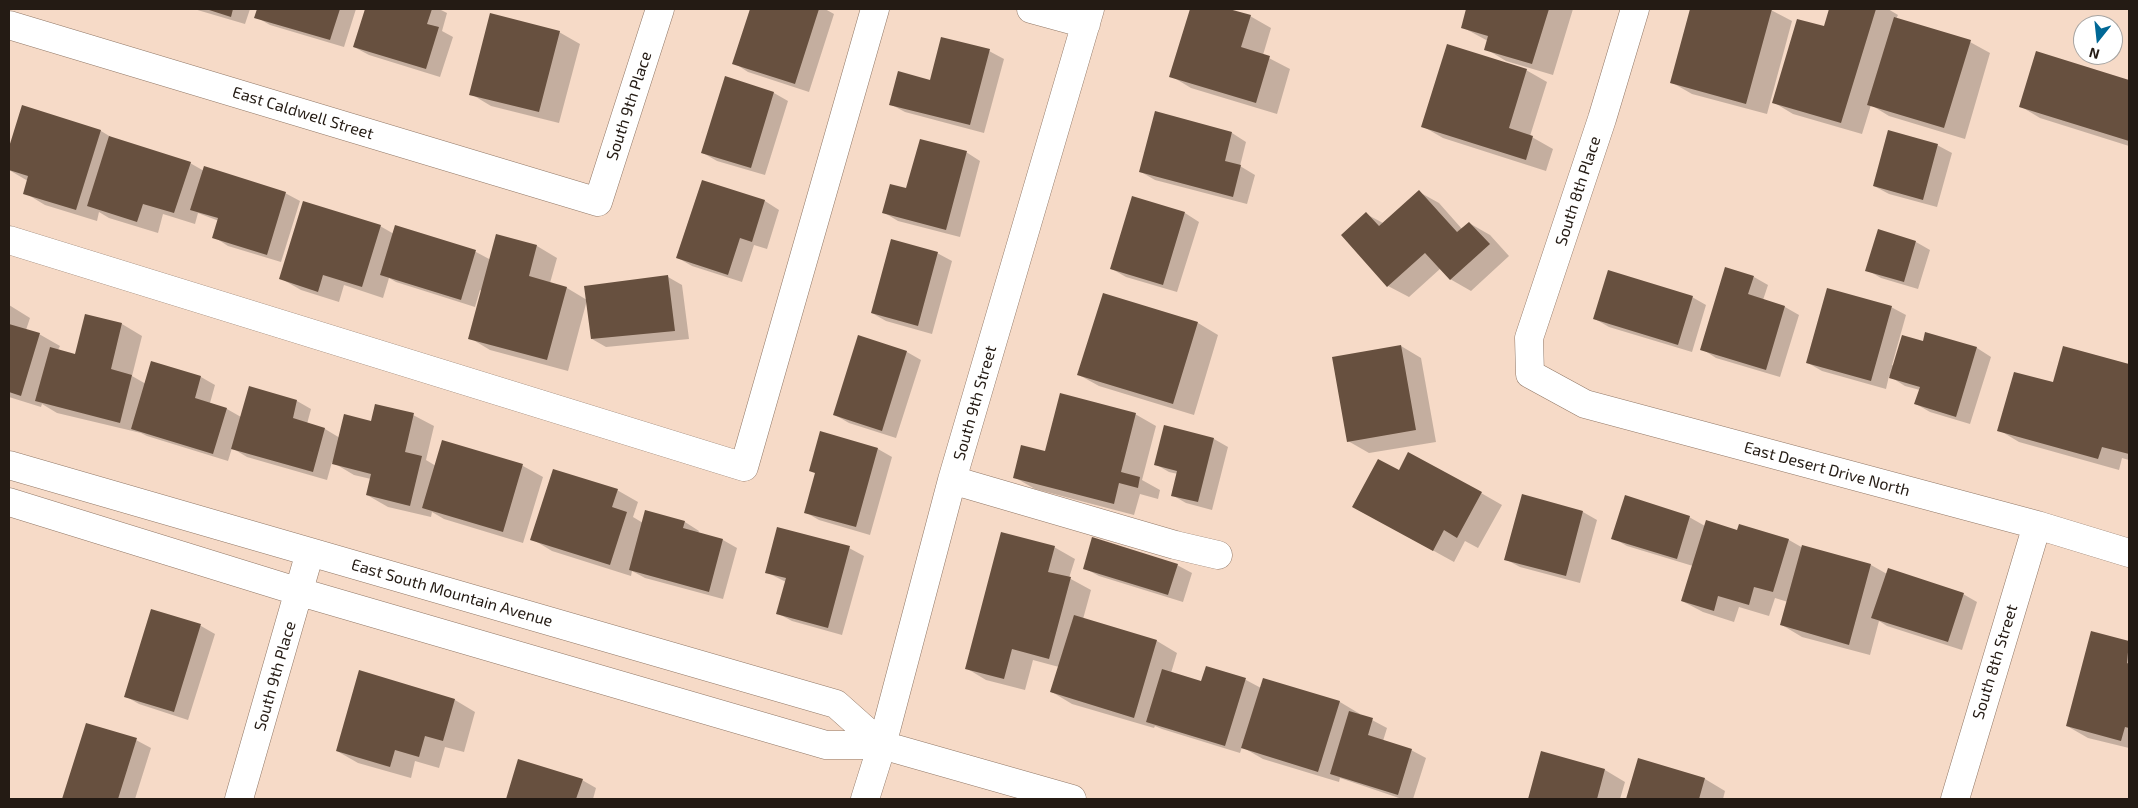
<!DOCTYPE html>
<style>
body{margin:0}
#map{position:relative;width:2138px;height:808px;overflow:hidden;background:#f6dac7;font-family:"Exo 2",sans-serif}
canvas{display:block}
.frame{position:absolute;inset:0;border:10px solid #241b14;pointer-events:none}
.north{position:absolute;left:2073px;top:15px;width:50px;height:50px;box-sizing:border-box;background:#fff;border:1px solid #a7a4a1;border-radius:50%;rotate:196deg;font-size:14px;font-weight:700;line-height:20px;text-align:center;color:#241b14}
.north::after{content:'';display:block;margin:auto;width:18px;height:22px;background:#006896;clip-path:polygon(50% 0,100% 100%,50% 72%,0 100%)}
</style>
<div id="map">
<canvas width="2138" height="808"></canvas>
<div class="frame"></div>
<div class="north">N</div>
</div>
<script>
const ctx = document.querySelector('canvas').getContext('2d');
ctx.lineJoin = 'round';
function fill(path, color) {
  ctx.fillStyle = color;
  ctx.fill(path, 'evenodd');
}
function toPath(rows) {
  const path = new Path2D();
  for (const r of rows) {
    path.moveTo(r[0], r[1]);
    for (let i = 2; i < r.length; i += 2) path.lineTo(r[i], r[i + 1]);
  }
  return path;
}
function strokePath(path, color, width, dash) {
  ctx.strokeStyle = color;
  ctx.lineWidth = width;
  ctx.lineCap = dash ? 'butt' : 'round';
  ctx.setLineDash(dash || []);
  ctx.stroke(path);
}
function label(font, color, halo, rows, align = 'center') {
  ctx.font = font + ' "Exo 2",sans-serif';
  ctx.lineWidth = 5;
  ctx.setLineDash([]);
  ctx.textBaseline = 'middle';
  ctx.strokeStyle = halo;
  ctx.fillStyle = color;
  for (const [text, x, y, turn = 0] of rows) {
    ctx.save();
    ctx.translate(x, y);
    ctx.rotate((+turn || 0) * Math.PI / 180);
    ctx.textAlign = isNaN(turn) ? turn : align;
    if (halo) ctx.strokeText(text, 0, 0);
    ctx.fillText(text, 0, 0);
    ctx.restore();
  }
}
fill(toPath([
 [194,9,250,9,245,24],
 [259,9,356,9,344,47,270,25,256,17],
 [366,9,439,9,447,13,442,31,453,37,440,77,369,55,354,47],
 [751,9,825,9,834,14,809,92,748,72,734,63],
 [1191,9,1225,9,1250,16,1271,28,1263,55,1290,69,1277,114,1191,88,1171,76],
 [1468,9,1573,9,1553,75,1506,61,1486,49,1488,41,1462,27],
 [1691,9,1769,9,1792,21,1767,114,1692,94,1671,82],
 [1830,9,1888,9,1898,15,1896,19,1970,42,1990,53,1965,139,1889,116,1871,105,1862,134,1793,114,1773,102,1824,28],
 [559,32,580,44,559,123,491,106,471,94],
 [989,51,1004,59,984,133,905,112,890,104],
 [2036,53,2129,81,2129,146,2040,118,2020,106],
 [1526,70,1547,82,1530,136,1553,149,1546,171,1443,138,1422,126],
 [726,78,774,93,788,101,765,175,717,161,703,153],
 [22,107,101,131,116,140,190,163,204,171,285,193,300,201,281,262,228,246,214,237,219,221,198,213,195,224,163,214,158,233,109,218,99,212,97,221,45,205,25,193,28,181,9,170,9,151],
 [1232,133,1246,142,1240,166,1255,175,1247,204,1155,180,1141,172],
 [1937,145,1952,153,1937,207,1889,194,1874,186],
 [966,152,980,161,960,237,898,221,883,212],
 [703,181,765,201,779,210,767,249,754,245,742,282,692,266,678,258],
 [1419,192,1439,203,1462,229,1469,223,1490,235,1509,256,1471,291,1450,279,1441,268,1409,297,1388,286,1366,214,1383,223],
 [1185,213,1199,222,1177,292,1126,277,1112,269],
 [380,226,394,234,396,227,476,252,491,260,497,235,537,246,557,258,550,283,567,288,587,300,568,371,490,350,470,338,482,291,480,290,475,307,396,282,389,278,383,298,344,285,339,302,301,290,280,278],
 [1916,242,1930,250,1918,289,1881,278,1867,270],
 [937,253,952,261,932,334,886,321,872,313],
 [668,277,682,285,689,339,606,347,592,339],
 [1754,277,1768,285,1763,300,1785,307,1799,315,1780,377,1716,358,1702,349],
 [1692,297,1706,305,1692,352,1609,327,1595,319],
 [9,305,30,318,26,330,39,334,60,346,58,350,76,355,86,315,122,324,142,336,132,376,146,384,152,362,201,377,215,385,210,403,227,409,241,417,250,387,297,401,311,409,307,424,325,429,340,438,372,422,413,415,434,426,426,460,436,466,443,442,523,466,543,477,523,543,444,519,432,512,431,517,388,507,367,495,371,479,354,475,332,462,327,480,247,457,232,448,228,461,147,436,141,433,57,413,42,404,41,407,9,397],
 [1891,307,1906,315,1892,365,1894,366,1923,343,1926,333,1977,348,1991,357,1970,424,1930,412,1916,404,1920,390,1905,386,1889,376,1886,389,1822,371,1808,363],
 [1198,323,1218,335,1194,415,1099,386,1079,375],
 [859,337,907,352,921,360,896,438,849,423,835,415],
 [1401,346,1421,358,1436,442,1369,453,1348,441],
 [2064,347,2129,365,2129,460,2122,458,2119,470,2019,442,1999,430,2054,384],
 [1135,414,1156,426,1142,480,1160,490,1158,499,1140,494,1134,515,1035,489,1014,477],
 [1214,439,1228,447,1212,510,1186,503,1172,495,1178,474,1169,472,1155,464],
 [878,449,892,457,870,535,819,520,805,512,816,474],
 [1399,472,1481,493,1502,505,1478,548,1465,541,1454,562,1374,518],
 [617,490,638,502,633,517,643,523,646,512,685,522,699,531,698,533,723,540,737,548,723,599,645,578,632,571,631,576,552,551,532,539],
 [1523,496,1583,512,1597,520,1580,583,1520,567,1505,559],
 [1689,517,1705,526,1738,531,1740,526,1789,540,1803,548,1871,565,1887,574,1963,594,1977,602,1962,650,1887,626,1879,621,1870,655,1802,637,1782,625,1788,602,1775,598,1769,616,1739,607,1734,622,1703,612,1682,601,1693,566,1627,546,1613,538],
 [1054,547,1075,559,1069,578,1091,590,1083,619,1157,641,1177,653,1171,673,1202,682,1207,668,1246,680,1261,688,1340,702,1360,714,1360,716,1372,720,1387,728,1383,741,1411,750,1426,758,1413,799,1402,799,1340,778,1339,782,1263,759,1242,747,1240,753,1162,729,1155,726,1154,728,1072,704,1052,692,1059,667,1033,660,1025,690,986,680,966,668],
 [849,548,864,556,842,635,792,621,777,613,786,582,766,572],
 [1177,565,1192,573,1183,602,1099,576,1084,568],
 [152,610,201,626,215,634,188,720,139,704,125,696],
 [2092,633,2129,642,2129,748,2088,738,2067,726],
 [455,700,475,712,464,752,445,747,439,768,415,761,411,778,358,763,337,751],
 [87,724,136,740,151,748,135,799,64,799],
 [1542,752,1605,770,1625,782,1620,799,1529,799],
 [1639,760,1705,779,1725,791,1723,799,1627,799],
 [519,761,582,780,596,788,593,799,507,799]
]), '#0003');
fill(toPath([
 [206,9,233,9,231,17],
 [257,9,340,9,330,40,254,18],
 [365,9,432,9,427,24,439,27,426,69,353,47],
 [750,9,819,9,795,84,732,64],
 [1190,9,1229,9,1251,15,1241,47,1270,56,1256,103,1169,77],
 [1466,9,1549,9,1532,64,1484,50,1488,36,1461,28],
 [1690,9,1772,9,1746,104,1670,83],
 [1829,9,1876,9,1841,123,1772,103,1797,19,1824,26],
 [490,13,560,31,539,112,469,95],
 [1894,17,1971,40,1944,128,1867,105],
 [941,37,990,49,970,125,889,105,898,71,930,80],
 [1447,44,1527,69,1509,128,1533,136,1526,160,1421,127],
 [2036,51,2129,80,2129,141,2019,107],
 [725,76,774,92,751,168,701,153],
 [22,105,101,130,76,210,23,194,28,176,9,170,9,147],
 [1155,111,1232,132,1225,161,1241,165,1233,197,1139,172],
 [1888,130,1938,144,1923,200,1873,186],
 [109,136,191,162,174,213,143,204,137,222,87,206],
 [920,139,967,151,946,230,882,213,890,184,906,188],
 [204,166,286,192,267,255,212,238,218,218,190,210],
 [702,180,765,200,752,242,740,238,728,275,676,258],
 [1419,190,1457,232,1469,222,1490,244,1450,280,1425,253,1387,287,1341,235,1366,212,1379,226],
 [1132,196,1185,212,1163,285,1110,269],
 [303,201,381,225,362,287,323,275,318,292,279,279],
 [395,225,476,250,461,300,380,275],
 [1878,229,1916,241,1904,282,1865,271],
 [496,234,537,245,529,276,567,287,547,360,468,339],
 [891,239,938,252,918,326,871,313],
 [1725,267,1754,276,1748,294,1785,306,1766,370,1700,350],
 [1608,270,1693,296,1678,345,1593,319],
 [668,275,675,331,591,339,584,286],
 [1827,288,1892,306,1871,381,1806,363],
 [1103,293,1198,322,1173,404,1077,375],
 [85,314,122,323,111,369,132,375,120,423,35,401,50,347,75,354],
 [9,324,40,333,21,396,9,392],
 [1925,332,1977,347,1956,417,1914,404,1920,387,1889,378,1902,335,1923,341],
 [858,335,907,351,882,431,833,415],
 [1401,345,1416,430,1347,442,1332,357],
 [2063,346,2129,364,2129,454,2102,447,2098,459,1997,431,2014,372,2053,382],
 [151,361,201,376,195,398,227,408,213,454,131,429],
 [249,386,297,400,293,418,325,428,313,472,231,449],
 [1060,393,1136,413,1121,472,1140,477,1138,488,1119,483,1114,504,1013,478,1021,445,1045,451],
 [375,404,414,413,405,452,422,456,410,506,366,495,371,474,332,464,344,414,371,421],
 [1164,425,1214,438,1198,502,1171,496,1177,471,1154,465],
 [820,431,878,448,856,527,804,513,815,473,809,471],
 [442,440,523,464,503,532,422,508],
 [1408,452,1482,492,1457,538,1444,530,1433,551,1352,507,1378,459,1399,470],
 [553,469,618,489,612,507,627,512,610,565,530,540],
 [1522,494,1583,511,1566,576,1504,560],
 [1625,495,1690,516,1677,559,1611,539],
 [645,510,685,521,683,528,723,539,709,592,629,570],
 [1706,520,1737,530,1739,524,1789,539,1773,592,1754,587,1749,605,1718,596,1714,611,1681,601],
 [777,527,850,546,828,628,776,614,786,578,765,573],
 [1001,532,1055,546,1048,572,1071,577,1049,659,1012,649,1004,679,965,669],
 [1092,537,1178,564,1168,595,1083,569],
 [1802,545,1871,564,1849,645,1780,625],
 [1888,568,1964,593,1948,642,1871,618],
 [151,609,201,624,174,712,124,697],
 [1074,615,1157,640,1134,718,1050,692],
 [2091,631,2129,641,2127,663,2129,664,2129,728,2125,727,2121,741,2066,726],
 [1206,666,1246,678,1225,746,1146,722,1162,669,1201,681],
 [359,670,455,699,443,741,425,736,419,757,395,750,390,767,336,751],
 [1263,678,1340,701,1318,772,1241,748],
 [1349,711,1373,718,1368,735,1412,749,1398,795,1330,774],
 [86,723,137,738,118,799,62,799],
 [1541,751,1605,769,1597,799,1528,799],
 [1638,758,1705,778,1699,799,1626,799],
 [518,759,583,779,576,799,506,799]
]), '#67503f');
const minor = toPath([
 [1031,9,1086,24],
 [1635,9,1602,119,1529,338,1530,374,1585,404,2037,525,2129,553],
 [9,25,598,202,660,9],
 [9,240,744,467,875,9],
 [9,465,836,704,882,745],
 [952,480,1175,545,1218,555],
 [9,502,300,592,826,745,882,745,1072,799],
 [239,799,310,552],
 [865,799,882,745,952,480,1090,9],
 [1955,799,2037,525]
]);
strokePath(minor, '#917867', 29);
strokePath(minor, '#fff', 28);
label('16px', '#241b14', '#fff', [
 ["South 9th Place",629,106,-72],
 ["East Caldwell Street",303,113,17],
 ["South 8th Place",1578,191,-72],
 ["South 9th Street",975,403,-74],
 ["East Desert Drive North",1827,469,15],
 ["East South Mountain Avenue",452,593,16],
 ["South 8th Street",1995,662,-73],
 ["South 9th Place",275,676,-74]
]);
</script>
